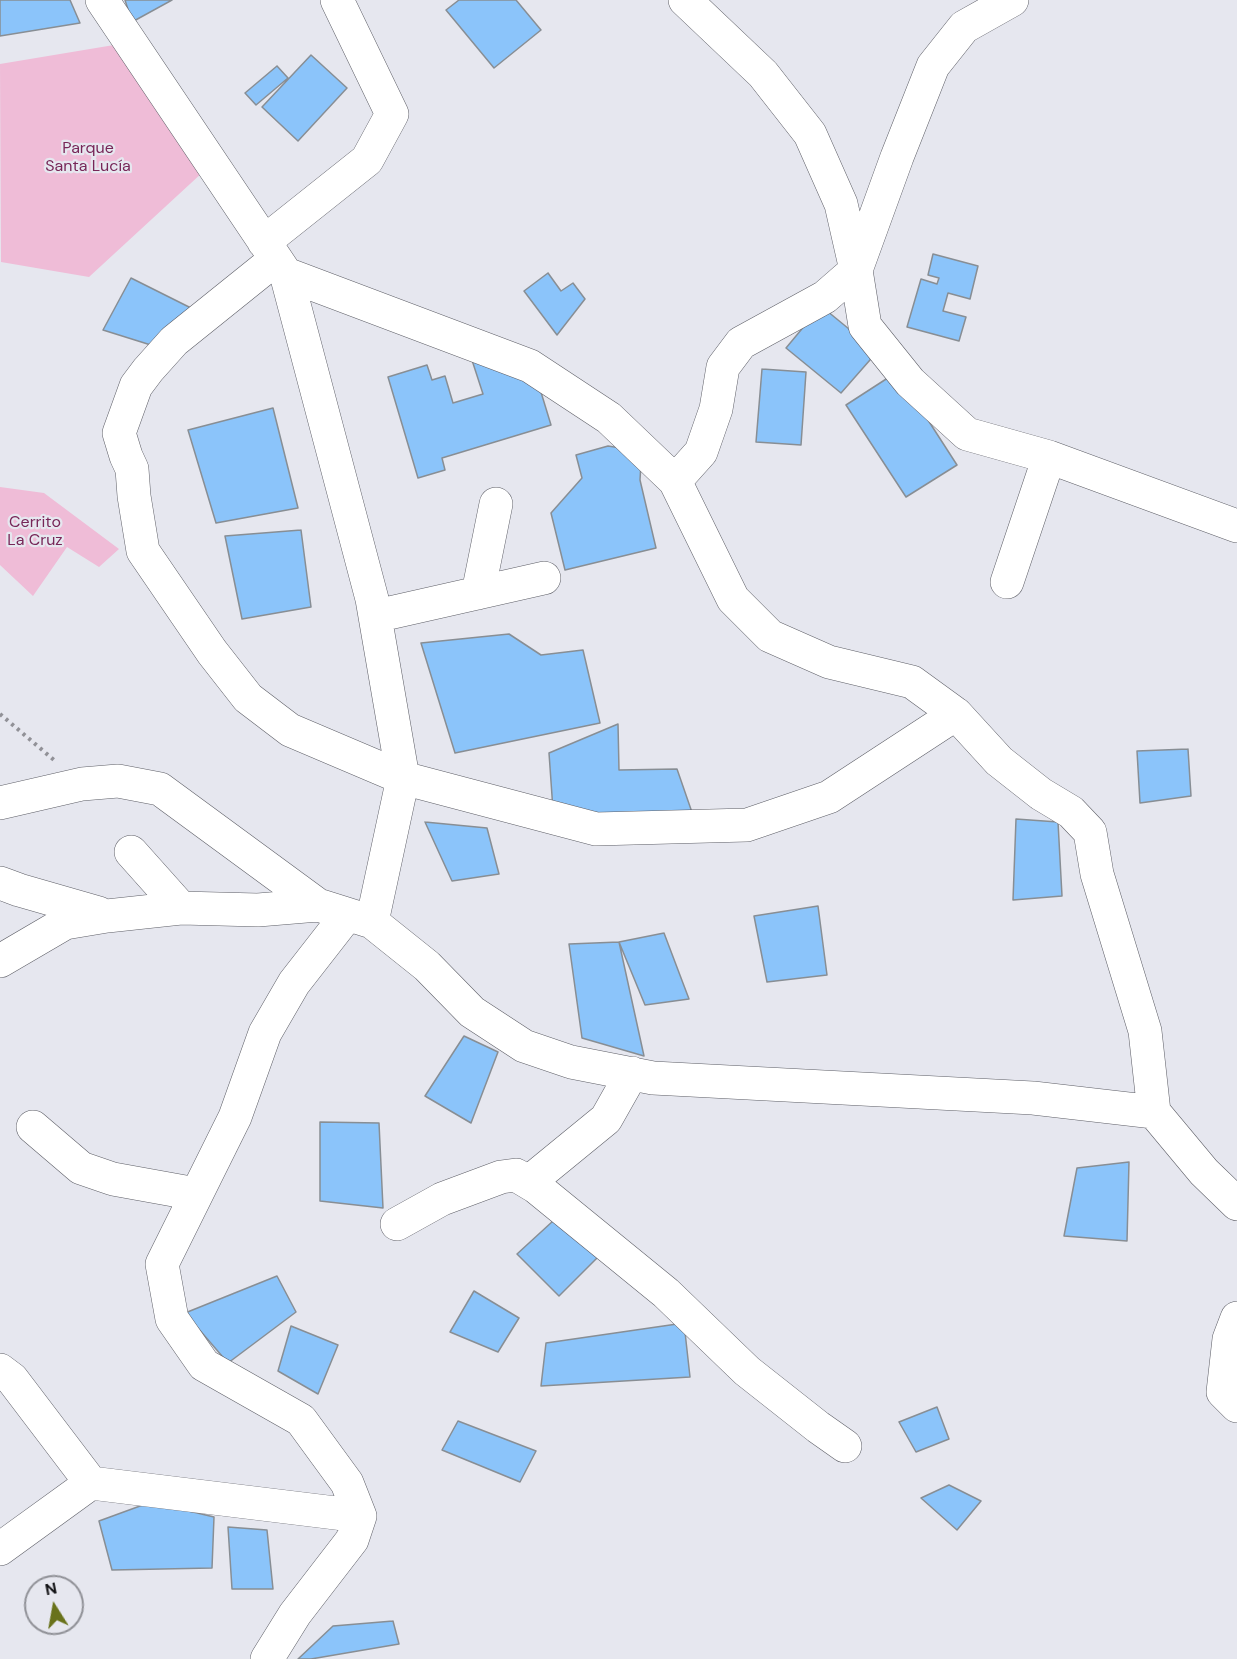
<!DOCTYPE html>
<meta charset="utf-8">
<style>
body{margin:0}
#map{position:relative;width:1237px;height:1659px;overflow:hidden;background:#e6e7ef;font-family:"DM Sans",sans-serif}
canvas{display:block}
.north{position:absolute;left:24px;top:1575px;width:60px;height:60px;box-sizing:border-box;background:#e6e7ef;border:2px solid #909197;border-radius:50%;rotate:349deg;font-size:16px;font-weight:700;line-height:24px;text-align:center;color:#101013}
.north::after{content:'';display:block;margin:auto;width:21px;height:27px;background:#69721b;clip-path:polygon(50% 0,100% 100%,50% 72%,0 100%)}
</style>
<div id="map">
<canvas width="1237" height="1659"></canvas>
<div class="north">N</div>
</div>
<script>
const ctx = document.querySelector('canvas').getContext('2d');
ctx.lineJoin = 'round';
function fill(path, color) {
  ctx.fillStyle = color;
  ctx.fill(path, 'evenodd');
}
function toPath(rows) {
  const path = new Path2D();
  for (const r of rows) {
    path.moveTo(r[0], r[1]);
    for (let i = 2; i < r.length; i += 2) path.lineTo(r[i], r[i + 1]);
  }
  return path;
}
function strokePath(path, color, width, dash) {
  ctx.strokeStyle = color;
  ctx.lineWidth = width;
  ctx.lineCap = dash ? 'butt' : 'round';
  ctx.setLineDash(dash || []);
  ctx.stroke(path);
}
function label(font, color, halo, rows, align = 'center') {
  ctx.font = font + ' "DM Sans",sans-serif';
  ctx.lineWidth = 4.5;
  ctx.setLineDash([]);
  ctx.textBaseline = 'middle';
  ctx.strokeStyle = halo;
  ctx.fillStyle = color;
  for (const [text, x, y, turn = 0] of rows) {
    ctx.save();
    ctx.translate(x, y);
    ctx.rotate((+turn || 0) * Math.PI / 180);
    ctx.textAlign = isNaN(turn) ? turn : align;
    if (halo) ctx.strokeText(text, 0, 0);
    ctx.fillText(text, 0, 0);
    ctx.restore();
  }
}
fill(toPath([
 [120,44,203,172,89,277,1,262,0,64],
 [0,487,44,493,119,549,99,567,67,547,33,596,0,565]
]), '#efbcd7');
const building = toPath([
 [0,0,70,0,80,23,0,36,0,0],
 [125,0,172,0,132,22,125,0],
 [459,0,516,0,541,30,494,68,446,10,459,0],
 [311,55,347,88,298,141,262,107,311,55],
 [277,66,288,78,256,105,245,93,277,66],
 [933,254,978,266,970,299,948,293,943,311,966,317,959,341,907,327,921,279,937,284,939,278,928,275,933,254],
 [548,273,561,291,573,283,585,299,557,335,524,291,548,273],
 [131,278,193,309,154,346,103,330,131,278],
 [821,306,877,352,841,393,786,348,821,306],
 [470,354,537,379,551,425,442,458,445,470,418,478,388,377,427,365,432,380,445,376,453,403,483,394,470,354],
 [762,369,806,372,801,445,756,442,762,369],
 [897,372,957,465,906,497,846,405,897,372],
 [273,408,298,508,216,523,188,430,273,408],
 [608,446,627,449,641,463,640,480,656,548,565,570,551,513,582,478,576,455,608,446],
 [301,530,311,607,242,619,225,536,301,530],
 [509,634,541,655,583,650,600,723,455,753,421,643,509,634],
 [618,724,619,770,677,769,695,821,553,810,549,753,618,724],
 [1188,749,1191,796,1140,803,1137,751,1188,749],
 [1016,819,1058,822,1062,896,1013,900,1016,819],
 [425,822,487,828,499,874,452,881,425,822],
 [818,906,827,975,767,982,754,916,818,906],
 [664,933,689,999,645,1005,619,942,664,933],
 [619,942,644,1056,582,1038,569,944,619,942],
 [464,1036,498,1052,471,1123,425,1096,464,1036],
 [320,1122,379,1123,383,1208,320,1201,320,1122],
 [1129,1162,1127,1241,1064,1236,1077,1168,1129,1162],
 [553,1221,599,1256,559,1296,517,1254,553,1221],
 [277,1276,296,1312,228,1363,185,1313,277,1276],
 [474,1291,519,1318,498,1352,450,1332,474,1291],
 [684,1323,690,1377,541,1386,546,1343,684,1323],
 [291,1326,338,1345,318,1394,278,1371,291,1326],
 [937,1407,949,1439,916,1452,899,1422,937,1407],
 [458,1421,536,1451,520,1482,442,1450,458,1421],
 [949,1485,981,1501,957,1530,921,1498,949,1485],
 [151,1502,214,1517,212,1568,112,1570,99,1521,151,1502],
 [228,1527,267,1530,273,1589,232,1589,228,1527],
 [393,1621,399,1644,311,1659,298,1659,333,1626,393,1621]
]);
fill(building, '#8bc4fa');
strokePath(building, '#888e94', 1.5);
const minor = toPath([
 [102,0,286,274,372,599,403,778,372,922],
 [685,0,763,74,810,134,841,204,856,270,865,326,910,382,967,434,1049,457,1237,526],
 [264,242,367,160,392,114,337,0],
 [276,259,174,341,148,370,136,386,119,433,126,456,132,469,134,496,143,551,212,652,248,698,290,730,403,778,596,829,747,825,829,797,956,714],
 [286,274,530,366,609,418,675,481,733,599,770,636,829,662,912,682,956,714,999,761,1041,794,1071,812,1090,832,1097,874,1145,1031,1154,1112,1204,1172,1237,1204],
 [675,481,701,452,716,409,723,367,741,343,825,297,856,270,897,157,933,66,964,27,1012,0],
 [1007,582,1049,457],
 [478,593,496,504],
 [376,616,544,578],
 [0,803,82,784,118,781,160,789,318,905,372,922,427,966,472,1012,524,1046,571,1062,653,1078,1033,1098,1154,1112],
 [131,852,181,908],
 [0,883,19,890,99,913],
 [347,915,294,983,265,1033,235,1117,162,1264,172,1319,204,1365,301,1420,347,1483,360,1516],
 [0,961,65,923,107,916,181,908,258,910,318,905],
 [33,1127,81,1168,113,1179,196,1194],
 [529,1182,606,1119,632,1073],
 [397,1224,442,1199,501,1177,516,1175,536,1187,666,1293,747,1371,818,1427,845,1446],
 [1237,1318,1229,1339,1223,1392,1237,1406],
 [0,1370,12,1379,91,1483],
 [0,1549,91,1483,360,1516,352,1540,295,1614,267,1659]
]);
strokePath(minor, '#5e5f67', 34);
strokePath(toPath([
 [0,714,54,760]
]), '#919197', 4, [3, 4.5]);
strokePath(minor, '#fff', 33);
label('16px', '#772658', '#e6e7ef', [
 ["Parque",88,149],
 ["Santa Lucía",88,167],
 ["Cerrito",35,523],
 ["La Cruz",35,541]
]);
</script>
